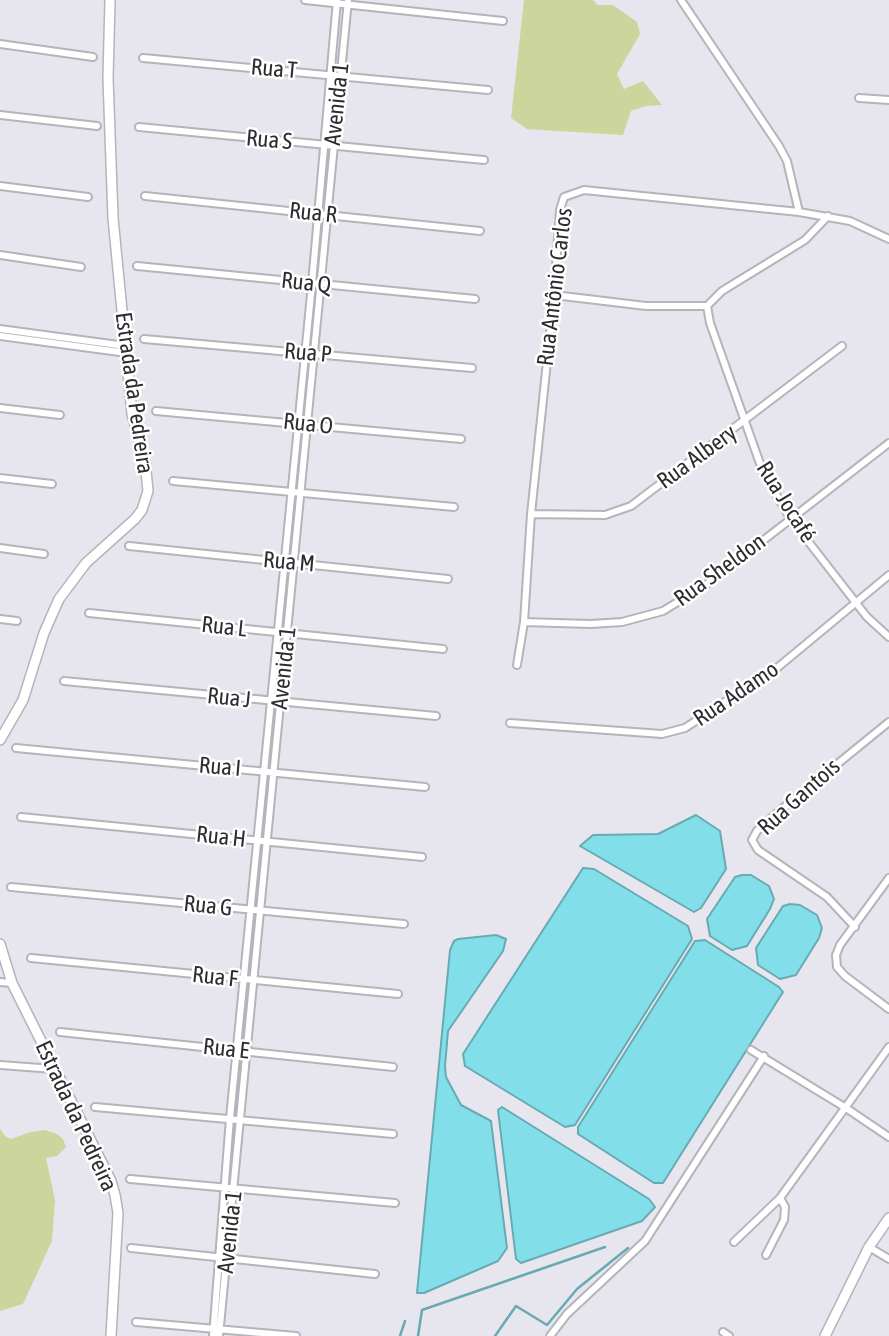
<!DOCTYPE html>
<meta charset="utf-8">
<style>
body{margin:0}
canvas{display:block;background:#e7e6ef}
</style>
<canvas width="889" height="1336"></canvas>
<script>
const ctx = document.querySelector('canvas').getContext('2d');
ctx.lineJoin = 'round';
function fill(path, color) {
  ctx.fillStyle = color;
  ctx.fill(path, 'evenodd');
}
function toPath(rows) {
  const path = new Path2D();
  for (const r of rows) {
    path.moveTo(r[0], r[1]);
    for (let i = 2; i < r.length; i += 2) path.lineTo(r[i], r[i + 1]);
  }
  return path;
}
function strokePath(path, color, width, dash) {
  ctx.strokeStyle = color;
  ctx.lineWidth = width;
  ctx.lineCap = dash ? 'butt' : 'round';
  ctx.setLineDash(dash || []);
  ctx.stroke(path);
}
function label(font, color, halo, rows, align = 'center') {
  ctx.font = font + ' "Asap Condensed",sans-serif';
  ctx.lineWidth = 5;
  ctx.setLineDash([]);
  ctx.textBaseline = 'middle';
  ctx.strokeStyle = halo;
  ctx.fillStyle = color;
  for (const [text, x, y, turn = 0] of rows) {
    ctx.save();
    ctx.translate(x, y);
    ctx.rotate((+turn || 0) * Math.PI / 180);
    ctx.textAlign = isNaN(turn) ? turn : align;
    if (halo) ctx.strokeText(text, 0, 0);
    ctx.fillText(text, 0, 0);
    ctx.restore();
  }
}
fill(toPath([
 [524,0,593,0,598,5,613,5,637,22,640,34,617,74,624,89,643,81,662,105,645,106,631,111,623,135,527,129,511,118],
 [0,1129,6,1137,11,1139,31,1132,45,1130,57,1134,63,1139,66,1147,57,1156,46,1158,55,1200,52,1241,23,1304,0,1311]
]), '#ccd59b');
const water = toPath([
 [696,815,720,831,726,869,701,908,694,912,580,846,593,835,658,834,696,815],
 [583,868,594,869,688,926,692,939,575,1125,565,1127,465,1066,463,1054,583,868],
 [742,875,751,875,769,886,774,899,770,909,747,946,732,950,710,936,707,919,735,877,742,875],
 [790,904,800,905,817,915,822,928,819,938,796,975,780,979,758,965,756,948,783,906,790,904],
 [496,935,506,939,503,951,448,1031,445,1066,446,1077,461,1105,491,1121,507,1248,498,1261,424,1293,417,1293,450,950,454,941,458,939,496,935],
 [705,940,779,987,783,992,663,1183,654,1183,578,1134,578,1127,695,941,705,940],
 [502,1107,649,1199,655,1207,642,1221,521,1263,516,1259,498,1110,502,1107]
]);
fill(water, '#82dfea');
strokePath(water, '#68aab2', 2);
strokePath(toPath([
 [400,1336,405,1321],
 [418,1336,422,1310,605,1247],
 [495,1336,516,1306,547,1325,577,1289,628,1248]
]), '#68aab2', 2.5);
const street = toPath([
 [305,0,503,21],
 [681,0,779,146,787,161,799,212],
 [0,44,93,57],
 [143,58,488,90],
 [859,98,889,100],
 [0,115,97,126],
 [139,127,484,160],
 [0,186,88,197],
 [145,196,480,231],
 [0,255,81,267],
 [137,266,475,299],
 [554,295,646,306,707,306,722,291,805,240,828,216],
 [707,306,710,323,763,472,790,518,867,617,889,637],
 [0,329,126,346],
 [0,336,127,353],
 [144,339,472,368],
 [0,408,60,415],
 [156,411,461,439],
 [0,478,52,484],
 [173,481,454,507],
 [531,514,605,515,631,506,842,346],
 [129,546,448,579],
 [0,548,44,554],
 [89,613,443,649],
 [0,619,17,621],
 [524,622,591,624,622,622,663,611,707,584,889,443],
 [517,665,524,622,531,514,554,295,560,210,564,197,584,190,799,212,850,221,889,239],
 [64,681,436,716],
 [510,723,662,734,685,728,777,668,889,575],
 [16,748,425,787],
 [21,817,422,857],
 [889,878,840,945,836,955,837,967,845,976,889,1009],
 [11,887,404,924],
 [855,927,827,897,758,850,752,840,757,831,777,813,889,722],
 [31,958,398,994],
 [0,982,12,983],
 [60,1032,393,1067],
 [751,1050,846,1108,889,1137],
 [0,1065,54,1069],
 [95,1107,393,1134],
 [130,1179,395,1203],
 [734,1242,780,1198,889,1047],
 [869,1247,889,1259],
 [131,1248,375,1274],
 [766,1255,784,1220,785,1207,780,1198],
 [136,1322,296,1336],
 [723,1332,729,1336],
 [213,1336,230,1118,312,284,337,0],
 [219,1336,348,0],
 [550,1336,567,1314,645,1241,764,1056]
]);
const secondary = toPath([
 [0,740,23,700,44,633,59,599,86,563,135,519,142,510,148,491,145,461,132,414,113,218,108,78,110,0],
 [0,944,12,983,111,1181,115,1195,118,1213,111,1336],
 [825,1336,869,1247,889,1218]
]);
strokePath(street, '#b4b4bc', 10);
strokePath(secondary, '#b4b4bc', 12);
strokePath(street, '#fff', 6);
strokePath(secondary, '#fff', 9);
label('23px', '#2d2d30', '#fff', [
 ["Rua T",274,69,5],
 ["Avenida 1",337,104,-84],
 ["Rua S",269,140,5],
 ["Rua R",313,213,6],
 ["Rua Q",306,283,6],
 ["Rua Antônio Carlos",555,287,-83],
 ["Rua P",308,353,5],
 ["Estrada da Pedreira",134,393,82],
 ["Rua O",308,424,6],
 ["Rua Albery",697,457,-36],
 ["Rua Jocafé",786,502,58],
 ["Rua M",289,562,5],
 ["Rua Sheldon",720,570,-36],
 ["Rua L",224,627,6],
 ["Avenida 1",284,668,-84],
 ["Rua Adamo",736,694,-34],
 ["Rua J",229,698,6],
 ["Rua I",220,767,5],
 ["Rua Gantois",799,797,-42],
 ["Rua H",221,837,6],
 ["Rua G",208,906,6],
 ["Rua F",215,977,6],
 ["Rua E",226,1049,6],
 ["Estrada da Pedreira",76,1116,65],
 ["Avenida 1",230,1232,-84]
]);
</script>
